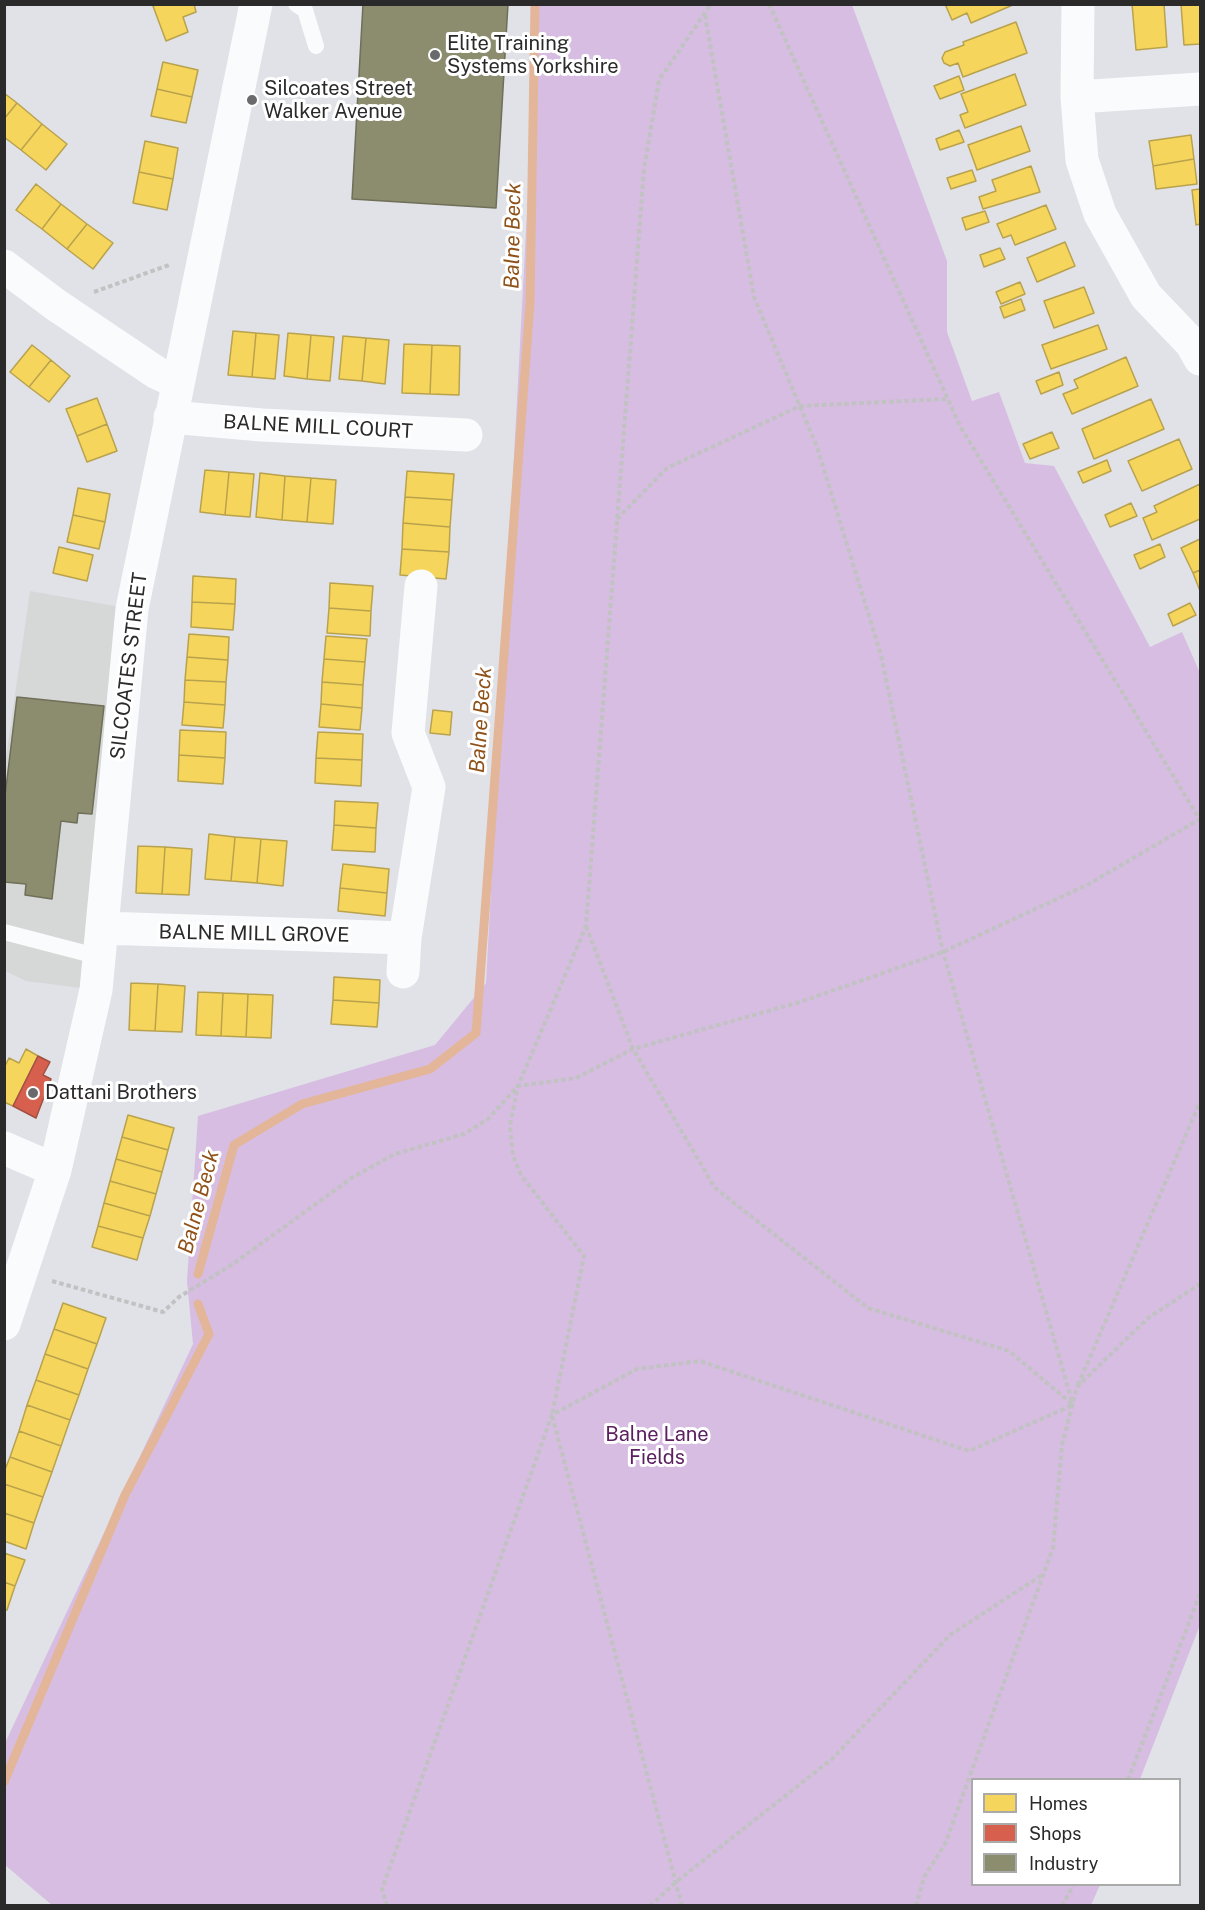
<!DOCTYPE html>
<style>
body{margin:0}
#map{position:relative;width:1205px;height:1910px;overflow:hidden;background:#e0e2e8;font-family:"Public Sans",sans-serif}
canvas{display:block}
.frame{position:absolute;inset:0;border:6px solid #2a2a2a;pointer-events:none}
.legend{position:absolute;left:971px;top:1778px;width:210px;height:108px;box-sizing:border-box;background:#fff;border:2px solid #aaa;margin:0;padding:8px 10px;list-style:none;font-size:18px;color:#2a2a2a}
.legend li{display:flex;align-items:center;gap:12px;height:30px}
.legend b{width:30px;border:2px solid #aaa}
</style>
<div id="map">
<canvas width="1205" height="1910"></canvas>
<div class="frame"></div>
<ul class="legend">
<li><b style="height:16px;background:#f6d55c"></b>Homes</li>
<li><b style="height:16px;background:#d6604d"></b>Shops</li>
<li><b style="height:16px;background:#8c8c6e"></b>Industry</li>
</ul>
</div>
<script>
const ctx = document.querySelector('canvas').getContext('2d');
ctx.lineJoin = 'round';
function fill(path, color) {
  ctx.fillStyle = color;
  ctx.fill(path, 'evenodd');
}
function toPath(rows) {
  const path = new Path2D();
  for (const r of rows) {
    path.moveTo(r[0], r[1]);
    for (let i = 2; i < r.length; i += 2) path.lineTo(r[i], r[i + 1]);
  }
  return path;
}
function strokePath(path, color, width, dash) {
  ctx.strokeStyle = color;
  ctx.lineWidth = width;
  ctx.lineCap = dash ? 'butt' : 'round';
  ctx.setLineDash(dash || []);
  ctx.stroke(path);
}
function label(font, color, halo, rows, align = 'center') {
  ctx.font = font + ' "Public Sans",sans-serif';
  ctx.lineWidth = 6;
  ctx.setLineDash([]);
  ctx.textBaseline = 'middle';
  ctx.strokeStyle = halo;
  ctx.fillStyle = color;
  for (const [text, x, y, turn = 0] of rows) {
    ctx.save();
    ctx.translate(x, y);
    ctx.rotate((+turn || 0) * Math.PI / 180);
    ctx.textAlign = isNaN(turn) ? turn : align;
    if (halo) ctx.strokeText(text, 0, 0);
    ctx.fillText(text, 0, 0);
    ctx.restore();
  }
}
fill(toPath([
 [30,591,132,609,96,990,26,981,5,971,5,764]
]), '#d6d8d7');
fill(toPath([
 [538,5,852,5,947,261,947,332,972,401,999,392,1025,463,1054,466,1150,647,1182,632,1200,673,1200,1625,1140,1779,972,1780,972,1884,1100,1885,1091,1905,53,1906,5,1865,5,1743,193,1344,187,1281,198,1116,435,1045,486,983]
]), '#d7bde2');
const homes = toPath([
 [156,4,194,4,196,12,183,17,188,32,166,41,153,6,156,4],
 [945,4,1015,4,971,23,967,13,952,20,945,4],
 [1132,4,1164,4,1167,47,1136,50,1132,4],
 [1181,4,1200,4,1200,44,1184,45,1181,4],
 [1016,22,1027,53,963,77,958,63,950,66,944,63,942,58,945,52,964,45,963,42,1016,22],
 [163,62,198,70,192,97,157,89,163,62],
 [1015,74,1026,105,965,128,960,115,968,112,961,94,1015,74],
 [959,76,964,90,940,99,934,86,959,76],
 [157,89,192,97,186,123,151,116,157,89],
 [4,93,17,103,4,119,4,93],
 [17,103,42,124,21,150,4,137,4,119,17,103],
 [42,124,67,144,46,170,21,150,42,124],
 [1021,126,1030,151,977,170,968,145,1021,126],
 [959,130,964,142,940,150,936,139,959,130],
 [1191,135,1194,159,1153,166,1149,141,1191,135],
 [145,141,178,148,173,179,139,172,145,141],
 [1194,159,1197,184,1156,189,1153,166,1194,159],
 [1031,166,1040,192,983,209,979,197,996,191,992,180,1031,166],
 [972,170,976,181,951,189,947,178,972,170],
 [139,172,173,179,167,210,133,203,139,172],
 [36,184,61,204,42,229,16,210,36,184],
 [1200,189,1200,224,1196,225,1192,190,1200,189],
 [61,204,87,224,67,249,42,229,61,204],
 [1046,205,1056,229,1015,245,1011,235,1003,238,997,224,1046,205],
 [985,211,989,222,966,230,962,218,985,211],
 [87,224,113,243,93,269,67,249,87,224],
 [1065,242,1075,266,1037,282,1027,258,1065,242],
 [1000,248,1005,259,984,267,980,255,1000,248],
 [1020,282,1025,294,1001,304,996,292,1020,282],
 [1084,287,1094,313,1054,328,1044,301,1084,287],
 [1021,299,1025,310,1004,318,1000,307,1021,299],
 [1098,325,1107,349,1051,369,1042,345,1098,325],
 [233,331,256,333,252,377,228,375,233,331],
 [256,333,279,335,275,379,252,377,256,333],
 [288,333,311,335,307,379,284,376,288,333],
 [311,335,334,337,330,381,307,379,311,335],
 [343,336,366,338,362,381,339,379,343,336],
 [366,338,389,340,385,384,362,381,366,338],
 [404,344,432,345,430,394,402,393,404,344],
 [32,345,51,360,29,387,10,372,32,345],
 [432,345,460,346,459,395,430,394,432,345],
 [1126,357,1138,386,1072,414,1063,394,1078,388,1074,380,1126,357],
 [51,360,70,376,49,402,29,387,51,360],
 [1059,372,1063,385,1041,394,1036,381,1059,372],
 [97,398,107,424,77,436,66,409,97,398],
 [1151,399,1164,429,1094,459,1082,429,1151,399],
 [107,424,117,451,87,462,77,436,107,424],
 [1052,432,1059,448,1030,459,1023,444,1052,432],
 [1179,439,1192,469,1142,491,1128,461,1179,439],
 [1107,460,1111,471,1083,483,1078,472,1107,460],
 [205,470,229,472,225,515,200,512,205,470],
 [407,471,454,474,452,500,405,497,407,471],
 [229,472,254,474,250,517,225,515,229,472],
 [260,473,285,476,282,520,256,517,260,473],
 [285,476,311,478,307,522,282,520,285,476],
 [311,478,336,480,333,524,307,522,311,478],
 [1200,484,1200,519,1152,540,1143,518,1157,512,1154,506,1200,484],
 [78,488,110,494,105,522,73,515,78,488],
 [405,497,452,500,450,527,403,523,405,497],
 [1131,503,1137,516,1110,527,1105,515,1131,503],
 [73,515,105,522,99,549,67,542,73,515],
 [403,523,450,527,449,552,402,549,403,523],
 [1200,539,1200,570,1193,573,1181,548,1200,539],
 [1160,544,1165,557,1140,569,1134,555,1160,544],
 [59,547,93,555,87,581,53,573,59,547],
 [402,549,449,552,446,579,400,575,402,549],
 [1200,570,1200,591,1193,573,1200,570],
 [193,576,236,579,235,604,192,602,193,576],
 [330,583,373,586,371,611,329,608,330,583],
 [192,602,235,604,233,630,191,627,192,602],
 [1190,603,1196,615,1173,626,1168,614,1190,603],
 [329,608,371,611,370,636,327,633,329,608],
 [189,634,229,637,228,660,187,657,189,634],
 [326,636,367,639,365,662,324,659,326,636],
 [187,657,228,660,226,682,185,680,187,657],
 [324,659,365,662,363,685,322,682,324,659],
 [185,680,226,682,225,705,184,702,185,680],
 [322,682,363,685,362,708,321,704,322,682],
 [184,702,225,705,223,728,182,725,184,702],
 [321,704,362,708,360,730,319,727,321,704],
 [433,710,452,712,450,735,430,733,433,710],
 [180,730,226,732,225,758,179,755,180,730],
 [318,732,363,734,362,760,316,758,318,732],
 [179,755,225,758,223,784,178,781,179,755],
 [316,758,362,760,361,786,315,783,316,758],
 [335,801,378,803,376,828,334,825,335,801],
 [334,825,376,828,375,852,332,850,334,825],
 [209,834,235,837,231,881,205,879,209,834],
 [235,837,261,839,257,883,231,881,235,837],
 [261,839,287,841,283,886,257,883,261,839],
 [138,846,165,847,162,894,136,893,138,846],
 [165,847,192,849,189,895,162,894,165,847],
 [343,864,389,869,387,893,340,888,343,864],
 [340,888,387,893,385,916,338,911,340,888],
 [334,977,380,980,379,1003,333,1000,334,977],
 [131,983,158,984,155,1031,129,1030,131,983],
 [158,984,185,986,182,1032,155,1031,158,984],
 [198,992,223,993,221,1036,196,1035,198,992],
 [223,993,248,994,246,1037,221,1036,223,993],
 [248,994,273,995,271,1038,246,1037,248,994],
 [333,1000,379,1003,377,1027,331,1024,333,1000],
 [26,1049,38,1056,13,1106,4,1102,4,1068,9,1058,19,1063,26,1049],
 [128,1115,174,1128,168,1150,122,1137,128,1115],
 [122,1137,168,1150,162,1172,116,1159,122,1137],
 [116,1159,162,1172,156,1194,110,1181,116,1159],
 [110,1181,156,1194,150,1216,104,1203,110,1181],
 [104,1203,150,1216,143,1238,98,1226,104,1203],
 [98,1226,143,1238,137,1260,92,1247,98,1226],
 [63,1303,106,1318,97,1344,54,1329,63,1303],
 [54,1329,97,1344,88,1369,45,1354,54,1329],
 [45,1354,88,1369,79,1395,36,1380,45,1354],
 [36,1380,79,1395,70,1420,27,1405,36,1380],
 [27,1405,70,1420,61,1446,19,1431,27,1405],
 [19,1431,61,1446,52,1472,10,1457,19,1431],
 [10,1457,52,1472,43,1497,4,1484,4,1472,10,1457],
 [4,1484,43,1497,34,1523,4,1513,4,1484],
 [4,1513,34,1523,26,1549,4,1541,4,1513],
 [4,1553,25,1560,15,1586,4,1582,4,1553],
 [4,1582,15,1586,7,1610,4,1610,4,1582]
]);
fill(homes, '#f6d55c');
strokePath(homes, '#b9a24d', 1.5);
const shops = toPath([
 [38,1056,50,1062,43,1075,51,1079,36,1118,13,1106,38,1056]
]);
fill(shops, '#d6604d');
strokePath(shops, '#a25042', 1.5);
const industry = toPath([
 [363,4,508,4,496,208,352,199,363,4],
 [17,697,104,706,92,814,78,813,77,823,61,821,52,899,25,895,26,884,4,882,4,804,17,697]
]);
fill(industry, '#8c8c6e');
strokePath(industry, '#6f6f5a', 1.5);
strokePath(toPath([
 [198,1274,234,1145,302,1104,430,1069,476,1033,530,303,535,4],
 [4,1782,125,1495,209,1334,198,1304]
]), '#e3b69a', 9);
strokePath(toPath([
 [769,4,960,426,1200,820],
 [705,15,754,297,817,447,881,655,943,952,1073,1405],
 [94,292,169,265],
 [617,519,667,468,800,406,946,399],
 [586,926,633,1049,715,1188,868,1308,1009,1351,1072,1404],
 [52,1281,163,1312,179,1297,233,1264,353,1177,395,1154,464,1134,488,1119,518,1086,576,1078,633,1049,800,1002,943,952,1089,884,1200,819],
 [1078,1385,1200,1102],
 [1128,1780,1200,1594],
 [387,1906,382,1889,552,1415,637,1369,700,1361,969,1451,1073,1405],
 [650,1906,676,1882,832,1759,950,1635,1042,1575],
 [682,1906,552,1415,584,1256,521,1175,513,1156,510,1125,518,1086,586,926,644,169,659,80,711,4],
 [916,1906,924,1877,945,1844,1053,1548,1062,1445,1077,1387,1148,1318,1200,1284],
 [1062,1906,1074,1884]
]), '#c1c2c2', 4, [4.5, 3]);
strokePath(toPath([
 [296,4,305,10,316,46],
 [4,932,100,957]
]), '#fafbfc', 16);
strokePath(toPath([
 [1078,4,1077,97,1082,160,1100,214,1146,296,1191,343,1200,359],
 [1077,97,1200,89],
 [4,266,56,305,157,373,177,382],
 [170,417,262,425,466,435],
 [102,928,405,938],
 [403,972,405,938,429,787,408,733,421,586],
 [4,1148,55,1170],
 [4,1324,55,1170,96,990,132,609,256,4]
]), '#fafbfc', 33);
for (const [x, y, r, color] of [
 [435,55,6,"#6a6a6c"],
 [252,100,6,"#6a6a6c"],
 [33,1093,6,"#6a6a6c"]
]) {
  const dot = new Path2D();
  dot.arc(x, y, r, 0, 2 * Math.PI);
  ctx.fillStyle = color;
  ctx.fill(dot);
  strokePath(dot, '#fff', 2);
}
label('20px', '#2a2a2a', '#fff', [
 ["Elite Training",447,44],
 ["Systems Yorkshire",447,67],
 ["Silcoates Street",264,89],
 ["Walker Avenue",264,112],
 ["Dattani Brothers",45,1093]
], 'left');
label('20px', '#2a2a2a', '#fff', [
 ["BALNE MILL COURT",318,427,3],
 ["SILCOATES STREET",129,666,-83],
 ["BALNE MILL GROVE",254,934,1]
]);
label('20px', '#5c2061', '#fff', [
 ["Balne Lane",657,1435],
 ["Fields",657,1458]
]);
label('italic 21px', '#905118', '#fff', [
 ["Balne Beck",513,236,-89],
 ["Balne Beck",481,720,-86],
 ["Balne Beck",199,1202,-75]
]);
</script>
